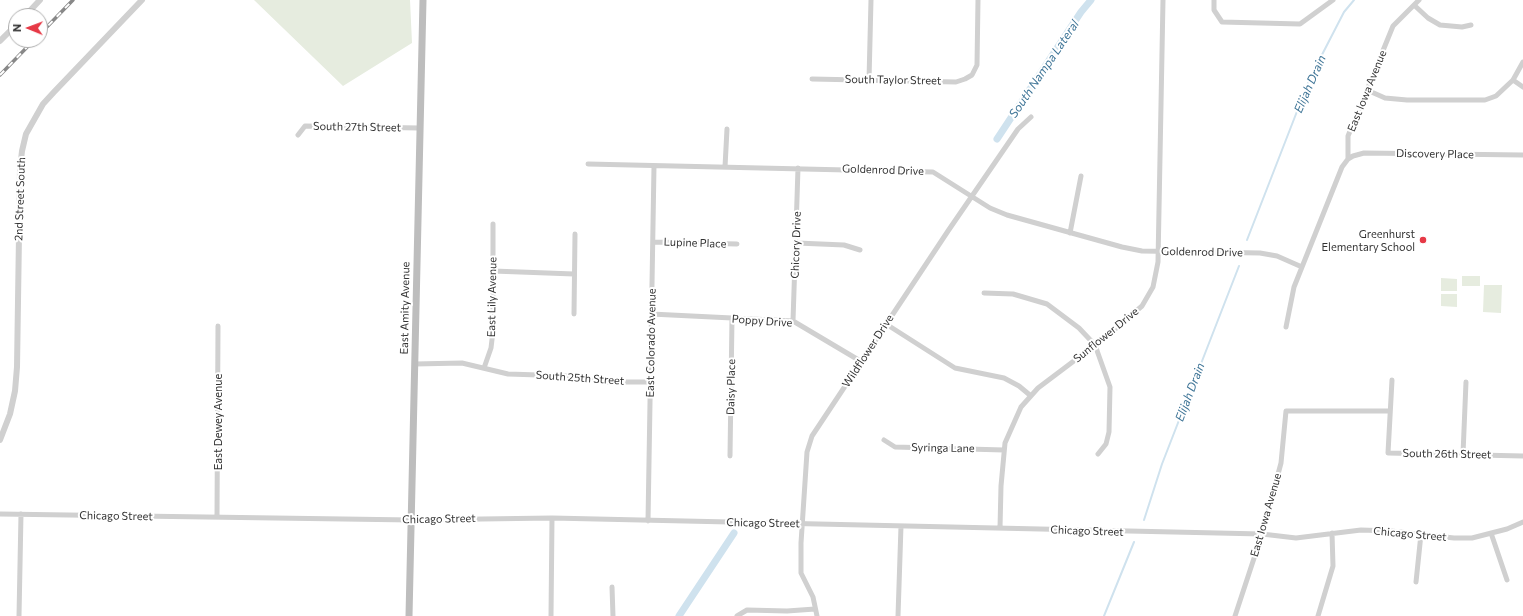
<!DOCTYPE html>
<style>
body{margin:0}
#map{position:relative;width:1523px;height:616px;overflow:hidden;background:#fff;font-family:Commissioner,sans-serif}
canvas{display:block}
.north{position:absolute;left:8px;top:8px;width:40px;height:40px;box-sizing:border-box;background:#fff;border:1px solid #adadad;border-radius:50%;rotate:271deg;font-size:11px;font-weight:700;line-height:16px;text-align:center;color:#333}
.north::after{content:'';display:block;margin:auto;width:14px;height:18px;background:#e63946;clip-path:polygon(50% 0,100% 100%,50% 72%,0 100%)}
</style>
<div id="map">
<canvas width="1523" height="616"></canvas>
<div class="north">N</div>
</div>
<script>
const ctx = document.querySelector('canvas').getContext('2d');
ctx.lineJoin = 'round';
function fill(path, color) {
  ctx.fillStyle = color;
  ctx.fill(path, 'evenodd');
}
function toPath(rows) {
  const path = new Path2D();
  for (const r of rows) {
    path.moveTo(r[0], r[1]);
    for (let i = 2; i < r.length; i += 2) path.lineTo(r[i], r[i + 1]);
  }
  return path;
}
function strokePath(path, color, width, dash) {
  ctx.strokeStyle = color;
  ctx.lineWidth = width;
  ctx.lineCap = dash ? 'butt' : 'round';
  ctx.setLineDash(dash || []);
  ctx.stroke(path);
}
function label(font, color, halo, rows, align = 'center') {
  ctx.font = font + ' Commissioner,sans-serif';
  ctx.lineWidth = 4;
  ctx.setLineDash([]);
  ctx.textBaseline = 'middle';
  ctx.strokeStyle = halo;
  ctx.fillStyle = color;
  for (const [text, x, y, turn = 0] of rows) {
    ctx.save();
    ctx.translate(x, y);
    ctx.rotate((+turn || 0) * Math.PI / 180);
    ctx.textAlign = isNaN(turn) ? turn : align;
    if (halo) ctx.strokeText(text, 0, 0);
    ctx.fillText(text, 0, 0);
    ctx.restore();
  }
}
fill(toPath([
 [254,0,410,0,412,43,343,86],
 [1462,276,1480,276,1480,286,1462,286],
 [1441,278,1457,279,1457,291,1441,291],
 [1484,285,1502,285,1501,313,1483,312],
 [1441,294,1457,294,1457,307,1441,306]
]), '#e6ecdf');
strokePath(toPath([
 [1247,240,1310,78,1344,12,1354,0],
 [1144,520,1162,464,1239,266],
 [1104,616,1134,542]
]), '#cfe2ee', 2);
strokePath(toPath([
 [997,139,1081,12,1091,0],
 [679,616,734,533]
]), '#cfe2ee', 7);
strokePath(toPath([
 [1214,0,1214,10,1222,22,1300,24,1333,0],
 [1414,5,1428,18,1440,25,1462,27,1471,25],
 [812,79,956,82,965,79,972,75,977,65,978,0],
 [869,80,871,0],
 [1513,80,1523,87],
 [1367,90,1385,98,1407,100,1485,100,1496,96,1513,80,1523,62],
 [298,135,305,126,419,128],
 [1348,159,1353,156,1364,153,1523,155],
 [588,164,933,172,990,208,1007,215,1122,247,1142,251,1260,253,1277,256,1302,267],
 [725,167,727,129],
 [1070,233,1081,176],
 [653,242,737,244],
 [797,243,844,245,860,250],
 [493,271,574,274],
 [984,293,1013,294,1047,304,1079,328,1095,345,1110,387,1109,432,1106,444,1098,454],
 [574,314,575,234],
 [651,314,793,321,862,362],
 [793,321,798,168],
 [886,324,955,368,1004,378,1019,386,1031,396],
 [1286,327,1294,287,1342,167,1348,159,1348,136,1367,90,1393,26,1419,0],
 [415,364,462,363,508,374,570,376,608,382,650,382],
 [484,368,491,348,493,331,493,224],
 [1392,380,1388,453,1523,456],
 [884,440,895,447,1004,450],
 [1463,454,1466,382],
 [730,456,732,318],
 [0,514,412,520,552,518,1262,534,1296,538,1361,530,1391,531,1454,538,1472,538,1507,529,1523,522],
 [217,517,218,326],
 [648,521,654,166],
 [1000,528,1001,486,1005,443,1021,407,1038,388,1107,336,1142,306,1153,287,1158,262,1163,0],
 [1491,533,1507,580],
 [1416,582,1421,534],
 [612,587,613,616],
 [19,616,21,514],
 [551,616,552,518],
 [737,616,747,610,787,611,815,609],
 [817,616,813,597,801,573,801,543,807,452,812,436,948,231,1018,129,1031,117],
 [898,616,901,526],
 [1235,616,1262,534,1281,463,1286,411,1389,411],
 [1318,616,1333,566,1332,533]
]), '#d0d0d0', 5);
strokePath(toPath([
 [25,16,40,0],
 [0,41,16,25],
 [0,440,10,414,15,391,17,367,20,169,22,151,26,134,43,104,54,92,142,0]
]), '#d0d0d0', 6);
strokePath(toPath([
 [409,616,423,0]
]), '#bdbdbd', 7);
const rail = toPath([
 [40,34,73,0],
 [0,75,34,40]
]);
strokePath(rail, '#888', 3.5);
strokePath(rail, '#fff', 2, [6]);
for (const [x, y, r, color] of [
 [1423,240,4,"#e63946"]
]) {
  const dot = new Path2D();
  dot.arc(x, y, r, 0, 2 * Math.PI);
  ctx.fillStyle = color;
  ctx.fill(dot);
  strokePath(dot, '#fff', 1.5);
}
label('11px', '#333', '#fff', [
 ["South Taylor Street",893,80,1],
 ["East Iowa Avenue",1367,91,-68],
 ["South 27th Street",357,127,1],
 ["Discovery Place",1435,154,1],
 ["Goldenrod Drive",883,170,2],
 ["2nd Street South",20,199,-88],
 ["Lupine Place",695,243,2],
 ["Chicory Drive",796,245,-88],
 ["Goldenrod Drive",1202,252,1],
 ["East Lily Avenue",492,297,-89],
 ["East Amity Avenue",405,308,-89],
 ["Poppy Drive",762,321,4],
 ["Sunflower Drive",1106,335,-39],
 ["East Colorado Avenue",651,343,-89],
 ["Wildflower Drive",868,351,-57],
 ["South 25th Street",580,378,4],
 ["Daisy Place",731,387,-89],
 ["East Dewey Avenue",218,422,-90],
 ["Syringa Lane",943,448,1],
 ["South 26th Street",1447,454,1],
 ["East Iowa Avenue",1266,515,-74],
 ["Chicago Street",116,516,1],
 ["Chicago Street",439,519,-1],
 ["Chicago Street",763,523,1],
 ["Chicago Street",1087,531,2],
 ["Chicago Street",1410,534,5]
]);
label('11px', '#333', '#fff', [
 ["Greenhurst",1415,234],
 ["Elementary School",1415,247]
], 'right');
label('italic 12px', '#3f7597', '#fff', [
 ["South Nampa Lateral",1044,69,-56],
 ["Elijah Drain",1310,84,-66],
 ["Elijah Drain",1190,392,-69]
]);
</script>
